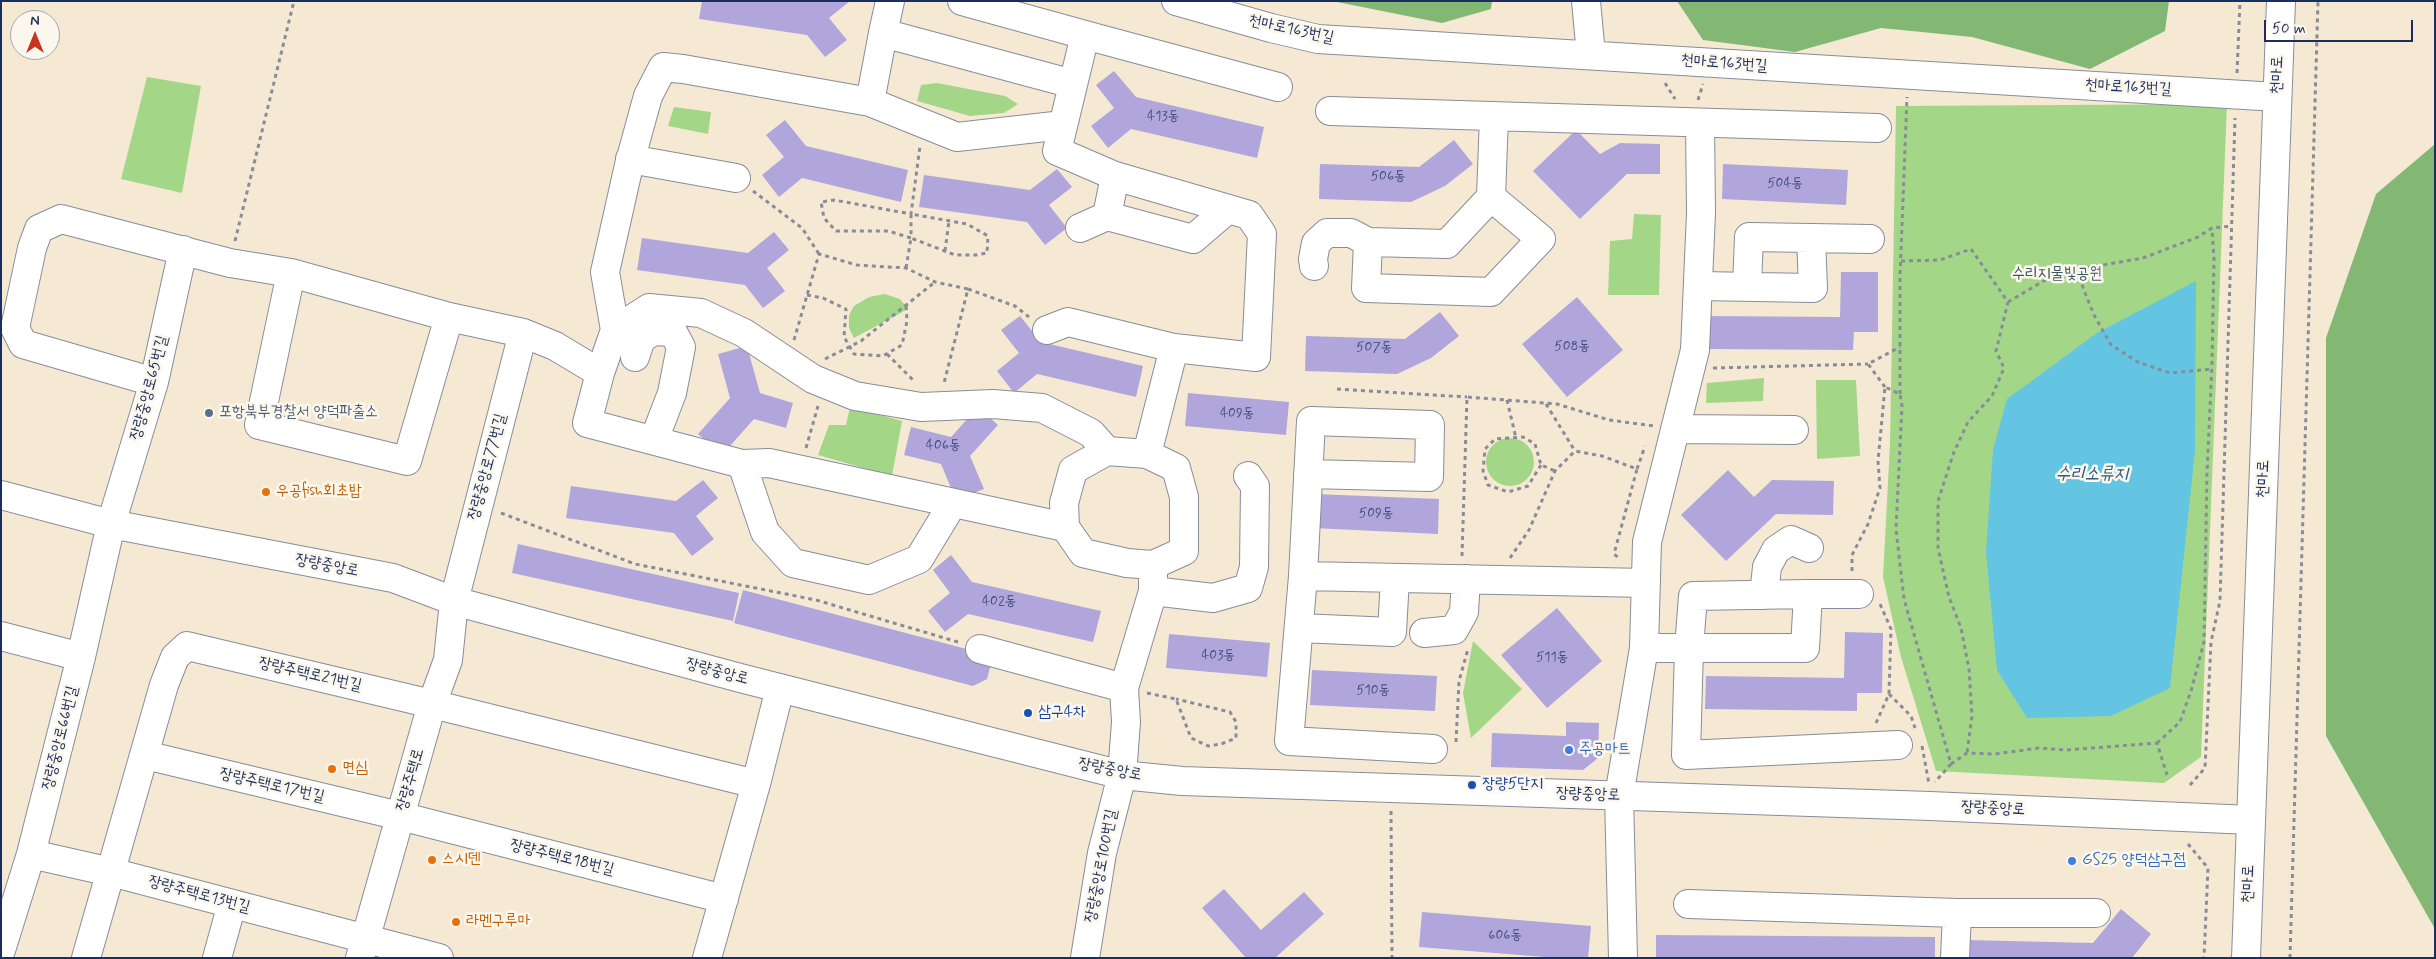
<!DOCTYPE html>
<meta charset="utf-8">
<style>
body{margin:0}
#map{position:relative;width:2436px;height:959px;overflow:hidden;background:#f6e9d4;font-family:Mynerve,sans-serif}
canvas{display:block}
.frame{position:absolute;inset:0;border:2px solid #1b2f5e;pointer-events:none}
.north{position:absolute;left:10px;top:10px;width:50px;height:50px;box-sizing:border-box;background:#fbf7ec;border:1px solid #a1a7b3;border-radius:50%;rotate:0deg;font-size:14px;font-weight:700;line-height:20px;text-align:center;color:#1b2f5e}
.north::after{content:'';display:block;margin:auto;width:18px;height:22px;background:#c8321e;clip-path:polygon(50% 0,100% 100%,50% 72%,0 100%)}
.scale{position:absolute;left:2264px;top:20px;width:149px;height:22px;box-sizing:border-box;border:2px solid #1b2f5e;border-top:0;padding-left:6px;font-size:15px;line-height:18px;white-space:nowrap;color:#1b2f5e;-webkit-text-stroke:4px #fbf7ec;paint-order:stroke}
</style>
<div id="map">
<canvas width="2436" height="959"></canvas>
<div class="frame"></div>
<div class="north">N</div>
<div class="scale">50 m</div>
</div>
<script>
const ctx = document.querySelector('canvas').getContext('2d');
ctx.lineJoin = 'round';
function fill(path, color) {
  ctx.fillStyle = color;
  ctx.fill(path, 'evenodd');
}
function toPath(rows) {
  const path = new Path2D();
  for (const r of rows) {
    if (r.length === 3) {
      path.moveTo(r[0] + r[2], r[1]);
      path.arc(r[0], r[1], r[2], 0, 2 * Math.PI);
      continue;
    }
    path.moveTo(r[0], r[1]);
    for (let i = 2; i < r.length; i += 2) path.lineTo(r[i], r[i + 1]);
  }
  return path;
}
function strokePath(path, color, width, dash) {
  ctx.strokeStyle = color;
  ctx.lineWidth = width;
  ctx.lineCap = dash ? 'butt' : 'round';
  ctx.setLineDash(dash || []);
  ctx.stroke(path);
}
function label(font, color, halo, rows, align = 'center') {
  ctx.font = font + ' Mynerve,"Poor Story",sans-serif';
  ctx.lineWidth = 5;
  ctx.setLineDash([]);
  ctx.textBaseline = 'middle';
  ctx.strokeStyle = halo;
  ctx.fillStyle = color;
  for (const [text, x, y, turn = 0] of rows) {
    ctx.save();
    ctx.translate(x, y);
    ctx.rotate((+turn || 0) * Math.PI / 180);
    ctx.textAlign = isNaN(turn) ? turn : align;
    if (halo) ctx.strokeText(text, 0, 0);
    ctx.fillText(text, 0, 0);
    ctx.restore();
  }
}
fill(toPath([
 [147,77,201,86,182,193,121,179],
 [937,83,1005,96,1018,104,1004,113,970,116,917,101,921,85],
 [2227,104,2201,757,2164,783,1936,771,1901,657,1883,577,1890,444,1896,106],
 [674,107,711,112,708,134,668,126],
 [1634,214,1661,215,1659,295,1608,295,1610,241,1632,239],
 [885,294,900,299,908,309,854,338,849,328,849,315,854,306,869,297],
 [1764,378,1763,401,1706,403,1707,383],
 [1816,380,1856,380,1860,456,1817,459],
 [850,407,902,421,892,476,818,455,829,425,846,425],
 [1510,462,24],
 [1473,641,1522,689,1471,738,1463,693]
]), '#a3d787');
fill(toPath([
 [1332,1,1492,1,1491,9,1442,23],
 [1677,1,2169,1,2165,31,2090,69,1972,37,1881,28,1795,52,1703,40],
 [2435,144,2435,929,2326,736,2326,338,2376,194]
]), '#82b874');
fill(toPath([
 [2196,281,2195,451,2170,688,2111,716,2027,718,1997,670,1986,552,1993,450,2007,399,2097,333]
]), '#63c5e1');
fill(toPath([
 [702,1,850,1,829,18,847,40,825,57,807,35,699,19],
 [1114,71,1136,97,1264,127,1257,158,1131,129,1108,148,1091,126,1114,108,1096,85],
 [785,120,806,146,908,170,901,202,802,178,779,197,762,175,784,157,766,135],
 [1576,130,1600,154,1620,143,1660,144,1660,174,1627,174,1580,219,1533,171],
 [1454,140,1473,164,1445,186,1411,202,1319,199,1320,164,1419,167],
 [1723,164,1848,170,1846,205,1722,199],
 [1057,169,1072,187,1049,205,1067,228,1045,245,1027,222,919,207,924,175,1030,190],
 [774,232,789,250,767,268,785,291,763,308,745,285,637,270,642,238,748,253],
 [1841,272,1878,272,1878,332,1854,332,1853,350,1705,349,1705,316,1840,317],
 [1577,297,1623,350,1567,397,1522,344],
 [1440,312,1459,336,1431,358,1397,374,1305,371,1306,336,1405,339],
 [1020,316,1041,342,1143,366,1136,397,1037,374,1014,393,997,371,1019,353,1001,330],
 [747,346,760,393,793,403,786,428,754,419,722,455,698,434,730,398,718,354],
 [1188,393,1289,402,1286,435,1185,426],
 [978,407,998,425,970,456,984,489,956,500,941,464,904,455,911,427,951,437],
 [1728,470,1754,497,1772,480,1834,481,1833,515,1776,514,1726,561,1681,515],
 [703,480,718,498,696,516,714,539,692,556,674,533,566,518,571,486,676,501],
 [1315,494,1439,499,1438,534,1313,528],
 [518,544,739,593,733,621,512,573],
 [951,555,972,582,1101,611,1093,642,968,614,945,632,928,611,950,593,933,570],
 [743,590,993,656,987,679,973,686,734,623],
 [1557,608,1602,661,1547,708,1501,655],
 [1845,632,1883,633,1882,693,1857,693,1857,711,1705,709,1706,676,1844,678],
 [1169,634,1270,643,1267,677,1166,668],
 [1312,670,1437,676,1435,711,1310,705],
 [1566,722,1599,723,1598,758,1583,770,1491,767,1492,733,1566,736],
 [1224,889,1261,930,1304,892,1324,914,1275,958,1246,958,1202,908],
 [2121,909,2151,934,2132,958,1969,958,1966,940,2093,943],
 [1422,912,1591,926,1588,958,1557,958,1419,947],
 [1656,935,1935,937,1935,958,1656,958]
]), '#b0a6dc');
const minor = toPath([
 [890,1,883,33,1073,84],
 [962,1,1085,35,1057,151,1115,176],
 [1176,1,1271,28,1318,39,2277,97],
 [1586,1,1591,55],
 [1085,35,1278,87],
 [870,102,957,137,1063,125],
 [1330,111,1877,128],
 [630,159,736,178],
 [1491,197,1447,244,1368,242,1366,288,1491,292,1541,239,1491,197,1494,116],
 [1080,228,1107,216],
 [1314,266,1313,259,1316,243,1327,233,1351,233,1368,242],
 [291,273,259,425,407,461,449,317],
 [1699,286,1813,288,1811,238,1870,239],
 [1747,286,1749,237,1811,238],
 [615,330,605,272,629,165,648,96,663,67,683,69,870,102,883,33],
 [1047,330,1068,322,1174,348],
 [635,357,641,339,653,331,673,332,681,347,672,393,654,440],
 [600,373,615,330,649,308,701,313,744,333,813,379,855,396,921,407,993,404,1042,408,1091,433,1107,451],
 [154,382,23,344,15,328,32,248,39,229,61,219,230,263,291,273,449,317,523,333,555,346,600,373,587,423,742,464],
 [1675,429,1794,430],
 [1107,451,1147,454,1176,468,1184,497,1184,551,1153,565,1127,563,1083,553,1065,527,1064,503,1073,470,1107,451],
 [1147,454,1174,348,1256,357,1262,234,1249,215,1115,176,1107,216,1193,239,1228,209],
 [1,495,111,524,393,578,454,601,744,679,1122,775,1182,781,1930,806,2251,820],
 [953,503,919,559,869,580,793,563,765,532,742,464,769,463,1065,527],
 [1303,576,1311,421,1430,425,1429,477,1308,474],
 [1153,591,1213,598,1248,588,1254,567,1255,486,1248,476],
 [1808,594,1805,648,1689,648,1693,596,1808,594],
 [1808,594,1859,594],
 [1764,595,1767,567,1776,550,1791,540,1809,548],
 [1300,628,1392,632,1395,578],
 [1424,633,1454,630,1464,612,1466,579],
 [1,636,81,657],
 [1644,648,1689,648,1686,755,1898,745],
 [980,649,1124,688],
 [1433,749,1289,741,1303,576,1646,583],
 [145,755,400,816,724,899],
 [31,854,111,872,439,958],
 [1688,904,1957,913],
 [1,950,31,854,81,657,111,524,154,382,183,250],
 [86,958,164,685,175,657,187,646,432,704,756,784],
 [217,958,232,904],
 [360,958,432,704,448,660,454,601,523,333],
 [707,958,756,784,780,688],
 [1085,958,1102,853,1122,775,1126,722,1124,688,1153,591,1153,565],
 [1623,958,1619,796,1644,648,1647,542,1695,350,1701,213,1700,123],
 [1955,958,1957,913,2096,913],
 [2246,958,2281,1]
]);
strokePath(minor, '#888c99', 30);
strokePath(toPath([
 [2237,73,2240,1],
 [1665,83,1675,99],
 [1698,100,1703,84],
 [753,191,802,228,819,254],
 [235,241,294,1],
 [945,251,949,221],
 [1901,261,1940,260,1971,249,2008,302,1996,351,2004,368,1992,396,1968,422,1954,452,1938,501,1938,548,1949,597,1961,628,1969,669,1972,716,1967,753],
 [906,268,911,238,955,255,976,255,987,253,988,236,967,224,911,214,911,238,888,231,836,231,824,218,821,202,834,200,911,214,920,146],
 [2079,269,2083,288,2094,315,2111,345,2138,362,2170,373,2212,369],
 [968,289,1015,306,1029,317],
 [807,295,823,298,846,309,844,337,854,354,883,356,902,345,907,321,906,305],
 [2008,302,2057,273,2143,258,2198,237,2212,228,2232,226],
 [794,340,819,254,857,265,906,268,935,282,968,289,944,383],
 [887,354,915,382],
 [825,359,861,341,935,282],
 [1713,368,1868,364],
 [1885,387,1868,364,1900,347],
 [1337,389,1467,397],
 [1900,394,1900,277,1907,97],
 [1507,400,1516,438],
 [1546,404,1575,451],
 [806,448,818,406],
 [1541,465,1528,486,1508,492,1488,485,1483,471,1485,449,1495,439,1523,437,1535,444,1541,465,1555,471],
 [1637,469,1645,446],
 [501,513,635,564,816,600,958,642],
 [1462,556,1467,397,1557,404,1609,420,1654,426],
 [1510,558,1529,530,1555,471,1575,451,1602,456,1637,469,1614,554,1620,559],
 [1852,571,1852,555,1868,524,1880,488,1878,461,1885,387,1900,394,1902,406,1896,529,1904,599,1951,764,1935,782],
 [1147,693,1176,699,1191,738,1208,746,1221,744,1236,738,1236,722,1230,712,1176,699],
 [1889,694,1911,716,1915,728],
 [1876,723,1889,694,1891,629,1880,604],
 [1456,742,1459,681,1468,649],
 [2157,743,2180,722,2191,691,2204,642,2207,473,2212,364,2214,259,2212,228],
 [1922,746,1929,784],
 [1951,764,1967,753,1995,754,2039,748,2066,750,2157,743,2167,775],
 [2190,785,2205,768,2211,642,2220,601,2235,118],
 [1391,811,1392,958],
 [2188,844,2208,868,2204,958],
 [2290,958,2318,1]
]), '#888c99', 3, [4, 4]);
strokePath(minor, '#fff', 28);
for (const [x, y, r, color] of [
 [209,413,5,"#5c6f8a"],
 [266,492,5,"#e8710a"],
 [1028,713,5,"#1a4fb4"],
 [1569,750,5,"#3f7fe0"],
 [332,769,5,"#e8710a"],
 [1472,785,5,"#1a4fb4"],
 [432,860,5,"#e8710a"],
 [2072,861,5,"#3f7fe0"],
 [456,922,5,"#e8710a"]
]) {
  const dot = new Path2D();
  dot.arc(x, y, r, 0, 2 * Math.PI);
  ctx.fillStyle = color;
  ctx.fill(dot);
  strokePath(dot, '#fbf7ec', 2);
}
label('14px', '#404d7e', null, [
 ["413동",1163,117],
 ["506동",1388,177],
 ["504동",1785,184],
 ["508동",1572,347],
 ["507동",1374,348],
 ["409동",1237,414],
 ["406동",943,446],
 ["509동",1376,514],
 ["402동",999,602],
 ["403동",1218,656],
 ["511동",1552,658],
 ["510동",1373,691],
 ["606동",1505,936]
]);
label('16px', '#1b2f5e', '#fbf7ec', [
 ["천마로163번길",1291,30,12],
 ["천마로163번길",1724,64,4],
 ["천마로",2278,75,-88],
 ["천마로163번길",2128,88,3],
 ["장량중앙로65번길",150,388,-75],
 ["장량중앙로77번길",488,467,-75],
 ["천마로",2264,479,-88],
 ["장량중앙로",327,566,11],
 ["장량중앙로",717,672,15],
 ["장량주택로21번길",310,675,13],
 ["장량중앙로66번길",61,738,-76],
 ["장량중앙로",1110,770,11],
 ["장량주택로",411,780,-74],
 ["장량주택로17번길",272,786,13],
 ["장량중앙로",1588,795,2],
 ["장량중앙로",1993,809,3],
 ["장량주택로18번길",562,858,14],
 ["장량중앙로100번길",1102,866,-79],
 ["천마로",2249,884,-88],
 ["장량주택로13번길",199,895,15]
]);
label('16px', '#3d5968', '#fbf7ec', [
 ["수리지물빛공원",2057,275]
]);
label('16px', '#4e5e75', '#fbf7ec', [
 ["포항북부경찰서 양덕파출소",219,413]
], 'left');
label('16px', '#c56008', '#fbf7ec', [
 ["우공fish회초밥",276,492],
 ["면심",342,769],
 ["스시덴",442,860],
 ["라멘구루마",466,922]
], 'left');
label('16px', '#164399', '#fbf7ec', [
 ["삼구4차",1038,713],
 ["장량5단지",1482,785]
], 'left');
label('16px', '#366cbe', '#fbf7ec', [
 ["주공마트",1579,750],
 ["GS25 양덕삼구점",2082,861]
], 'left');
label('italic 18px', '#315c85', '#fbf7ec', [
 ["수리소류지",2092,475]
]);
</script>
